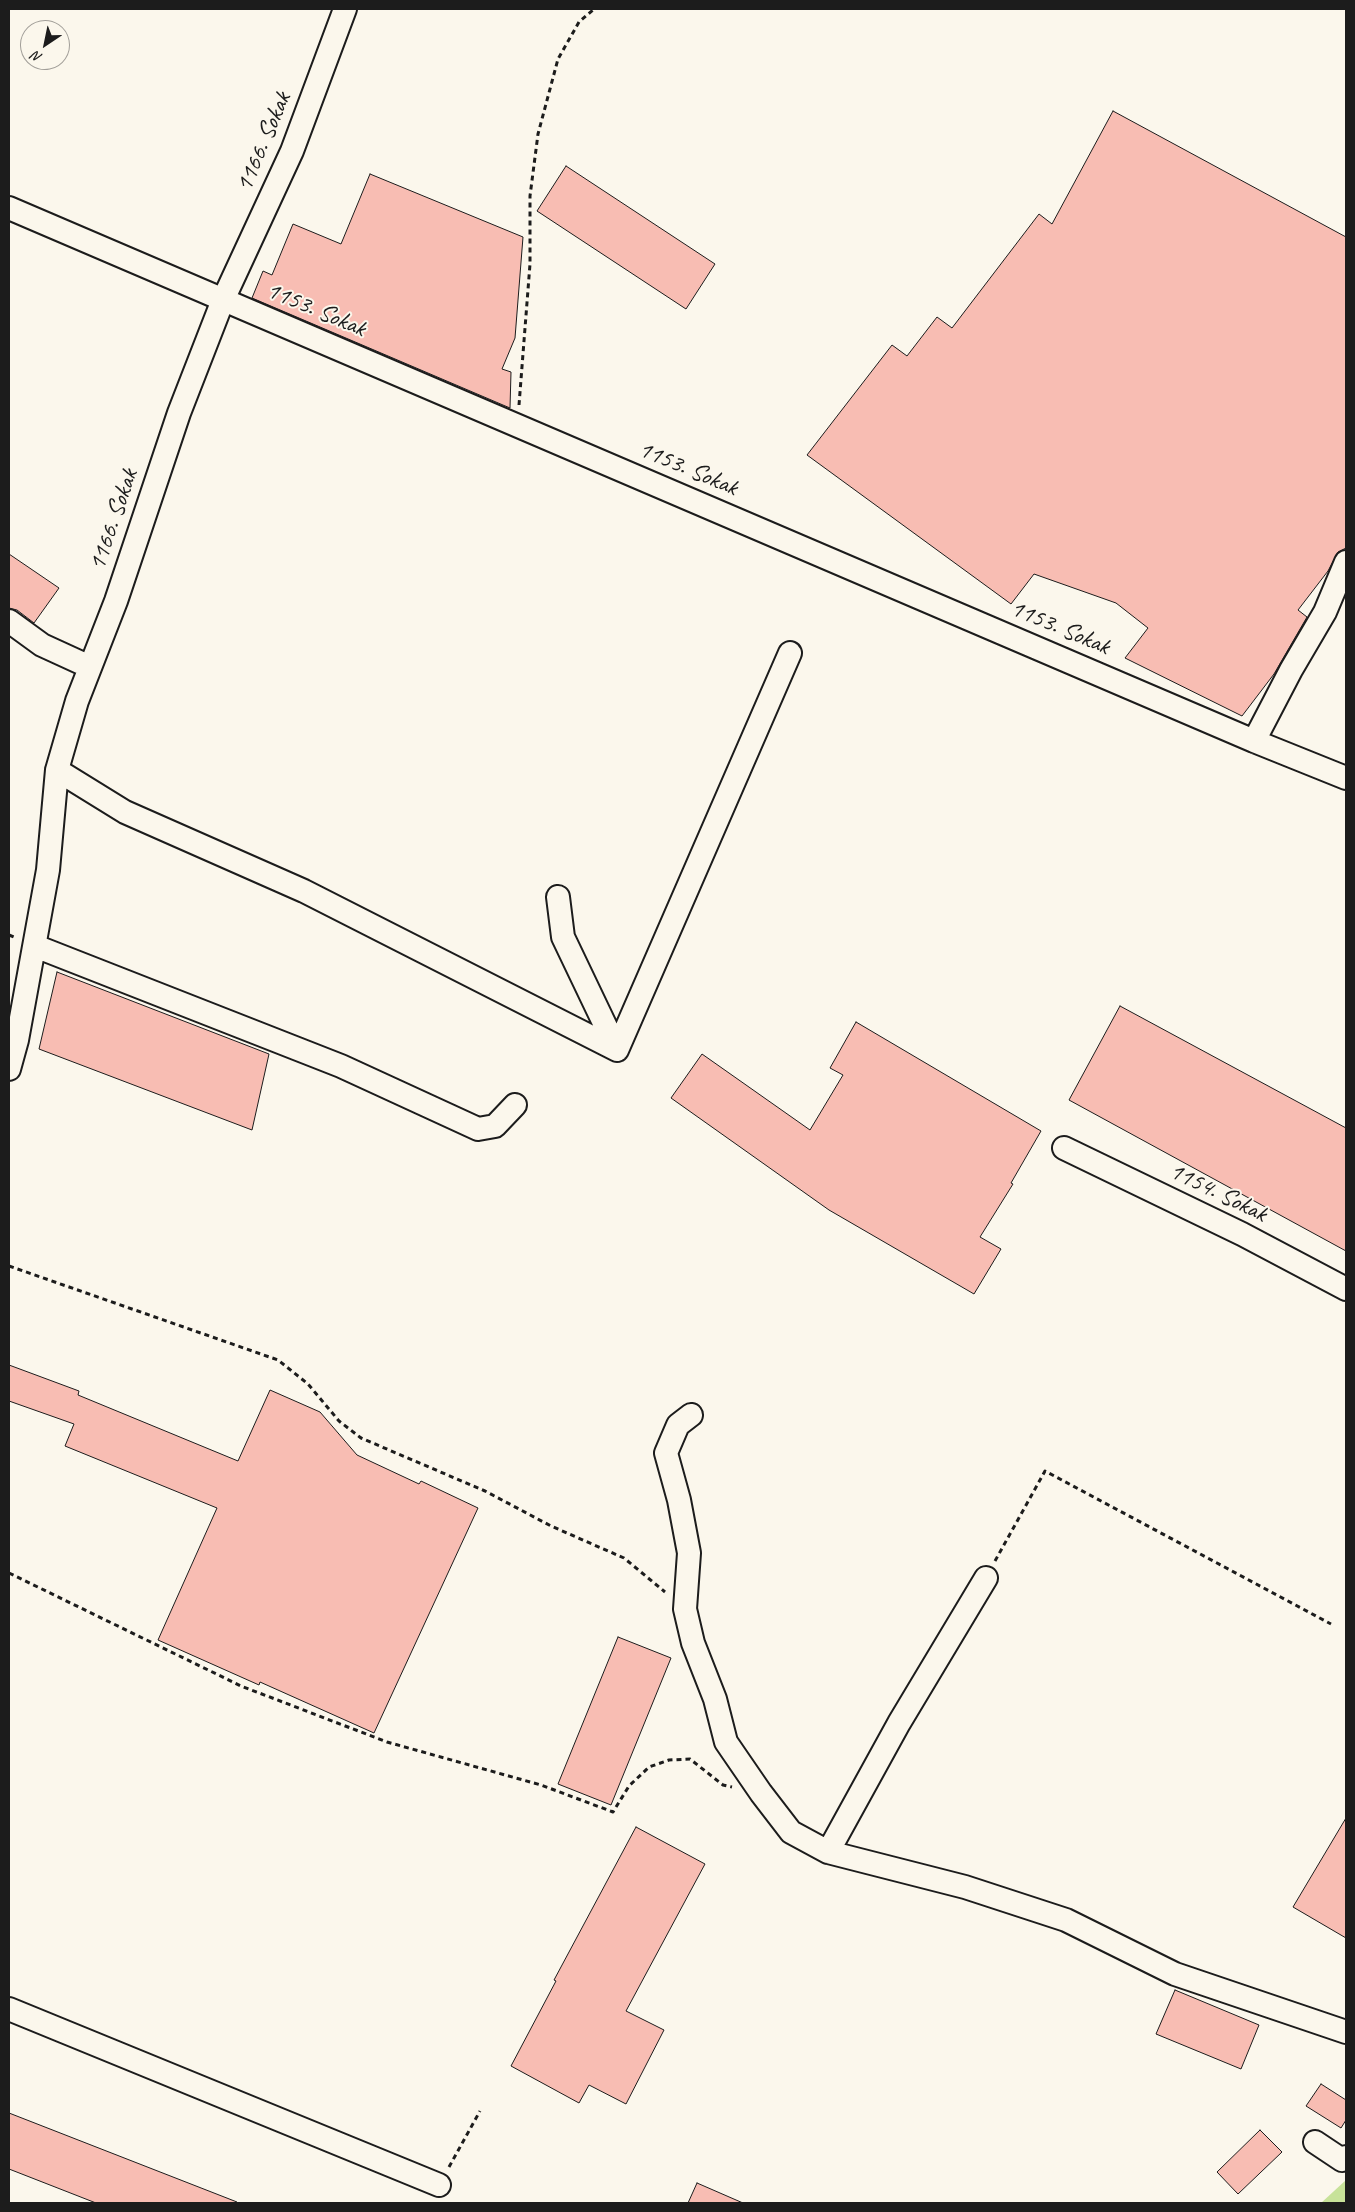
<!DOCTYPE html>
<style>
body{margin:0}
#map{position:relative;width:1355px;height:2212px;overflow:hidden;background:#fbf7ec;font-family:Caveat,sans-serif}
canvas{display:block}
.frame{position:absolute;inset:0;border:10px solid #1c1c1c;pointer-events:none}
.north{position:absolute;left:20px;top:20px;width:50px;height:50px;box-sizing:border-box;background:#fbf7ec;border:1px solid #a29f99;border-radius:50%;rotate:214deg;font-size:14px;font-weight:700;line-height:20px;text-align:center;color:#1c1c1c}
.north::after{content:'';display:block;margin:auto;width:18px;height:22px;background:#1c1c1c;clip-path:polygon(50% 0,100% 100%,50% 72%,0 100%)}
</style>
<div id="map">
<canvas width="1355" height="2212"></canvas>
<div class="frame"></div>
<div class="north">N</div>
</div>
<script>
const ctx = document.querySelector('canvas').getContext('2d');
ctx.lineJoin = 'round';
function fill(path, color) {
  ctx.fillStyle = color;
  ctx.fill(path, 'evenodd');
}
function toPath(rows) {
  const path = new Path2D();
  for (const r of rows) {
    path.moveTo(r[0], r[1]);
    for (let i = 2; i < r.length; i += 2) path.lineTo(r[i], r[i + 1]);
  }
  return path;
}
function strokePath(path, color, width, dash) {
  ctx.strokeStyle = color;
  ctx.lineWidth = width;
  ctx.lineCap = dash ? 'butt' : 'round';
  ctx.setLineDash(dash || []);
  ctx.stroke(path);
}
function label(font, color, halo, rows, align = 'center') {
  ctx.font = font + ' Caveat,sans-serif';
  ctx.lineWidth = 4;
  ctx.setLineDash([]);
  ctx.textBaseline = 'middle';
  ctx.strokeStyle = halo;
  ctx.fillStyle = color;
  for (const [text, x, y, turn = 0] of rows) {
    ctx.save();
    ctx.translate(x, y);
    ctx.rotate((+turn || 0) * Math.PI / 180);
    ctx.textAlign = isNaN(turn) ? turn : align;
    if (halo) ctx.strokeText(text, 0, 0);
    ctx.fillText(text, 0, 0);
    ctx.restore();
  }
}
fill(toPath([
 [1346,2180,1346,2203,1321,2203]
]), '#c7e299');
const building = toPath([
 [1113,111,1346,237,1346,548,1338,552,1328,571,1298,610,1307,617,1274,674,1242,716,1125,658,1148,628,1116,603,1034,574,1011,604,807,455,892,345,907,356,937,317,952,328,1039,214,1052,224,1113,111],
 [566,166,715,264,686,309,537,211,566,166],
 [370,174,523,237,515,338,502,369,511,372,510,408,252,298,263,271,272,275,293,224,341,244,370,174],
 [9,554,59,588,34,623,17,610,9,608,9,554],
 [57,972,269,1054,252,1130,39,1049,57,972],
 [1120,1006,1346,1128,1346,1251,1069,1100,1120,1006],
 [856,1022,1041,1131,1011,1183,1013,1184,980,1237,1001,1249,974,1294,829,1210,671,1098,702,1054,810,1130,843,1075,830,1068,856,1022],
 [9,1365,79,1391,78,1395,238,1461,270,1390,320,1412,357,1455,419,1484,421,1481,478,1508,374,1733,260,1682,259,1685,158,1640,217,1508,65,1446,74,1424,9,1401,9,1365],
 [618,1637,671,1658,611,1805,558,1784,618,1637],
 [1346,1818,1346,1938,1293,1907,1346,1818],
 [636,1827,705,1864,626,2011,664,2030,626,2104,589,2085,579,2103,511,2066,556,1981,554,1980,636,1827],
 [1175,1990,1259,2025,1241,2069,1156,2034,1175,1990],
 [1321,2084,1346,2100,1346,2120,1341,2128,1306,2106,1321,2084],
 [9,2113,237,2202,237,2203,96,2203,9,2169,9,2113],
 [1260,2130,1282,2152,1238,2194,1217,2172,1260,2130],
 [697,2183,743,2203,688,2203,697,2183]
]);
fill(building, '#f8bdb3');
strokePath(building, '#1c1c1c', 1);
const minor = toPath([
 [9,208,1254,741,1346,778],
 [9,621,42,645,90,667],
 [1254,741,1291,670,1325,612,1346,562],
 [57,770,125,812,304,891,617,1050,790,653],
 [558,897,563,937,617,1050],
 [35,946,341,1066,478,1129,495,1126,515,1105],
 [9,1069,17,1040,48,870,57,770,77,701,116,601,179,413,223,300,292,151,345,9],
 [1064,1148,1242,1234,1346,1289],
 [691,1415,678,1425,666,1453,679,1500,689,1553,685,1609,693,1643,715,1699,726,1742,761,1793,791,1832,828,1852,965,1887,1066,1920,1175,1974,1346,2032],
 [828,1852,899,1723,986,1578],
 [9,2009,439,2185],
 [1315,2142,1342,2160,1346,2157]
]);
strokePath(minor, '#1c1c1c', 26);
strokePath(toPath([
 [519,405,530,264,530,196,538,134,558,59,579,22,594,9],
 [9,935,16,938],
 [9,1266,278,1360,308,1384,339,1421,361,1438,485,1491,551,1526,624,1558,665,1592],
 [995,1561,1045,1471,1331,1624],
 [9,1573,241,1686,387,1742,541,1785,613,1812,629,1786,649,1767,669,1760,690,1759,723,1785,732,1787],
 [449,2167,480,2111]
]), '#1c1c1c', 3, [5, 4]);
strokePath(minor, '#fbf7ec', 22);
label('25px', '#1c1c1c', '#fbf7ec', [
 ["1166. Sokak",264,142,-67],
 ["1153. Sokak",316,310,23],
 ["1153. Sokak",688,469,23],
 ["1166. Sokak",114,520,-71],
 ["1153. Sokak",1060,628,23],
 ["1154. Sokak",1218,1193,26]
]);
</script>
